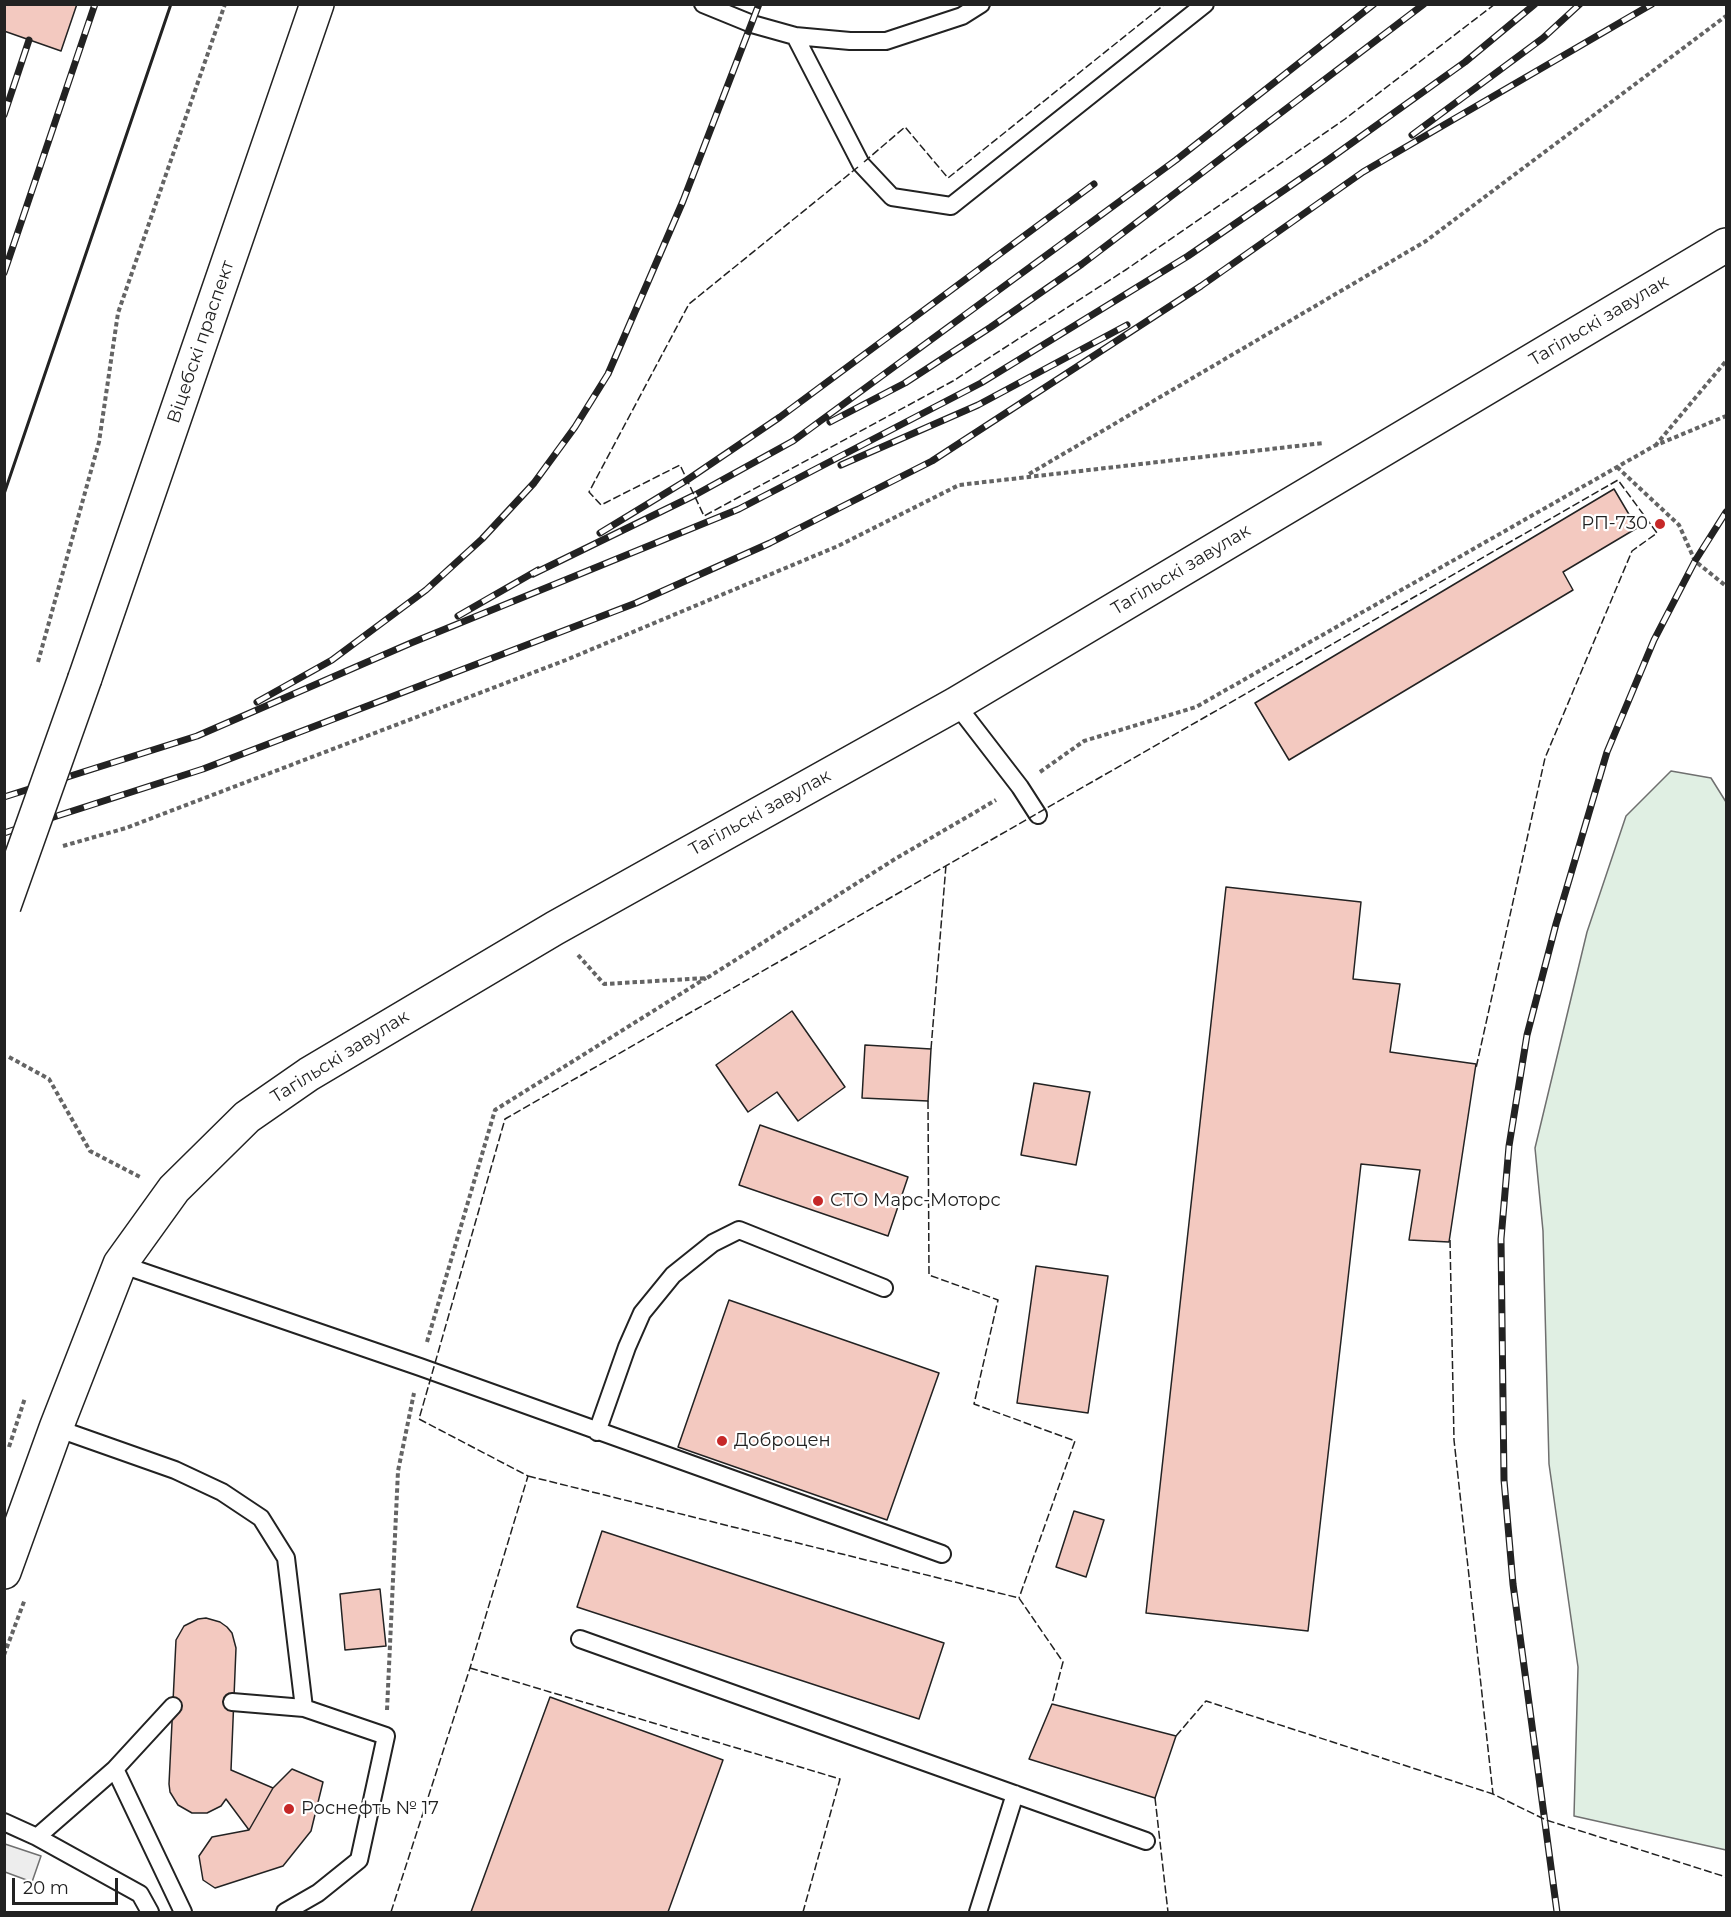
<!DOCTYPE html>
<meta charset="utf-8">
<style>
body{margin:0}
#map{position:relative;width:1731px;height:1917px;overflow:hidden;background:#fff;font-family:Montserrat,sans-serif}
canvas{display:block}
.frame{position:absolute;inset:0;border:6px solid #222;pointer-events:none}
.scale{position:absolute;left:12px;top:1878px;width:106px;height:27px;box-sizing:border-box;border:3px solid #222;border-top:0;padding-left:8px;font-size:18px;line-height:21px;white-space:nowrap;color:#222;-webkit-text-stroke:4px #fff;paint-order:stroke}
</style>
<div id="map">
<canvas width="1731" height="1917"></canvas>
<div class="frame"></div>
<div class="scale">20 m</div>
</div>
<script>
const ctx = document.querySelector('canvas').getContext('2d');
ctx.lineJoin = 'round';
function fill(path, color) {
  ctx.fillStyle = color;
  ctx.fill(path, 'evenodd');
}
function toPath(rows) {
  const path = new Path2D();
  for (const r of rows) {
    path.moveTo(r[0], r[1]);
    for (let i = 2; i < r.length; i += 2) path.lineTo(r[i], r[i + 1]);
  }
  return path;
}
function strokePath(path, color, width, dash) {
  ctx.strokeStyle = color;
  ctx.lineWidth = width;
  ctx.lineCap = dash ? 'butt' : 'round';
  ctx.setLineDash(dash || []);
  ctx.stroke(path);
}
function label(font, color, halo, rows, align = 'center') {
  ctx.font = font + ' Montserrat,sans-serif';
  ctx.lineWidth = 4.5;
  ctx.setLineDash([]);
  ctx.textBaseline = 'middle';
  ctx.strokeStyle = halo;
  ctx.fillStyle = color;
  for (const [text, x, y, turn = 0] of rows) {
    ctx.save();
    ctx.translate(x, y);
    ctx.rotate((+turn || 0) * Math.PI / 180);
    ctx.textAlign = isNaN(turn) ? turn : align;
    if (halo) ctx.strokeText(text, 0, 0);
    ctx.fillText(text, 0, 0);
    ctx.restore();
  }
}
const green = toPath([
 [1671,771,1711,778,1726,802,1726,1850,1574,1816,1578,1667,1549,1464,1543,1231,1535,1148,1587,932,1626,816,1671,771]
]);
fill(green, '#e0efe3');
strokePath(green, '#6f6f6f', 1.5);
const parking = toPath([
 [5,1844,41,1856,32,1882,5,1872,5,1844]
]);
fill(parking, '#ededed');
strokePath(parking, '#6f6f6f', 1.5);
const building = toPath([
 [4,4,77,4,61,51,4,31,4,4],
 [1614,489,1637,528,1563,572,1573,590,1289,760,1255,703,1614,489],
 [1226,887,1361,902,1353,979,1400,984,1390,1052,1476,1064,1449,1242,1409,1240,1420,1170,1361,1164,1308,1631,1146,1613,1226,887],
 [792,1011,845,1087,798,1121,777,1092,748,1112,716,1065,792,1011],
 [865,1045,931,1049,928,1101,862,1098,865,1045],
 [1034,1083,1090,1092,1076,1165,1021,1155,1034,1083],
 [760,1125,908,1177,888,1236,739,1185,760,1125],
 [1036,1266,1108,1276,1088,1413,1017,1403,1036,1266],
 [729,1300,939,1373,887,1520,678,1447,729,1300],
 [1074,1511,1104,1520,1086,1577,1056,1567,1074,1511],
 [602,1531,944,1643,919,1719,577,1607,602,1531],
 [380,1589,386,1646,345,1650,340,1594,380,1589],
 [206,1618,220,1622,227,1627,232,1633,236,1648,231,1770,273,1788,249,1830,226,1799,221,1806,207,1813,192,1813,178,1805,170,1792,169,1784,176,1640,184,1626,198,1619,206,1618],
 [550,1697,723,1760,668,1912,471,1912,550,1697],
 [1052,1704,1176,1736,1155,1798,1029,1759,1052,1704],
 [292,1769,323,1782,311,1831,283,1866,215,1888,203,1880,199,1856,212,1837,249,1830,273,1788,292,1769]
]);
fill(building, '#f3c9c0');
strokePath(building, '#222', 1.5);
const lane = toPath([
 [703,4,752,24,795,36,850,41,886,41,962,16,981,4],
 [795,36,861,164,892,197,951,206,1205,4],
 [956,704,1020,787,1038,815],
 [120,1264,420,1367,942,1554],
 [56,1428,175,1470,222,1492,261,1518,286,1558,304,1708,232,1702],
 [597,1432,627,1347,642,1313,673,1275,713,1243,739,1230,884,1288],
 [580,1639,1146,1841],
 [115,1769,183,1912],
 [4,1822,37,1837,140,1894,150,1912],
 [37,1837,115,1769,173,1706],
 [285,1912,318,1893,359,1860,386,1736,304,1708],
 [978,1912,1015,1794]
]);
const secondary = toPath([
 [4,1572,56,1428,120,1264,174,1189,247,1117,309,1074,555,928,956,704,1726,245]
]);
const primary = toPath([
 [85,678,317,4]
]);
strokePath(lane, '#222', 20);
strokePath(secondary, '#222', 36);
strokePath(primary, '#222', 36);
strokePath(toPath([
 [1655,446,1726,361],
 [1617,467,1679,525,1695,561,1726,586],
 [1029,474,1426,241,1726,16],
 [38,662,99,442,118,313,225,4],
 [1040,772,1084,741,1196,707,1654,446,1726,416],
 [63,846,126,828,566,660,838,546,959,485,1323,443],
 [578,955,604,984,707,978,895,859,996,800],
 [9,1057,49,1079,90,1151,140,1177],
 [427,1342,495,1110,706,978],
 [9,1447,25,1398],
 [4,1655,25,1599],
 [387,1710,398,1471,414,1393]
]), '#646464', 4, [4.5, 3]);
strokePath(lane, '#fff', 16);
strokePath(secondary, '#fff', 33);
strokePath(primary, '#fff', 33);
const rail = toPath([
 [4,115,29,40],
 [1412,135,1543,38,1580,4],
 [4,273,95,4],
 [830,422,905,383,991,327,1082,264,1424,4],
 [841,465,978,405,1127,325],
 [600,533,687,480,780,417,1094,184],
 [533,574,695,495,793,441,1176,160,1374,4],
 [458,616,538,570],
 [257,702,332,660,426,590,482,539,534,483,575,427,608,374,683,201,759,4],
 [4,797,197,736,411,643,739,509,981,383,1188,256,1328,160,1465,62,1535,4],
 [4,833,203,769,636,603,770,543,932,461,1201,286,1363,172,1652,4],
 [1557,1912,1513,1584,1504,1480,1501,1239,1509,1146,1527,1035,1556,924,1607,752,1654,640,1695,561,1726,512]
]);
strokePath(rail, '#222', 7);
strokePath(rail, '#fff', 4.5, [14]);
const primaryBridge = toPath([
 [4,906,85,678]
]);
strokePath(primaryBridge, '#222', 36, []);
strokePath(primaryBridge, '#fff', 33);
strokePath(toPath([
 [864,162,905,127,948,178,1165,4],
 [858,167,689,304,589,492,601,505,680,465,704,516,953,381,1127,269,1345,119,1495,4],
 [931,1049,946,865],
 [928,1101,929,1275,998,1300,974,1404,1075,1441,1019,1598],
 [1450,1240,1454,1440,1493,1794,1546,1820,1726,1877],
 [528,1476,1019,1598,1063,1662,1052,1704],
 [470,1668,840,1779,803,1912],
 [1176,1736,1206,1701,1493,1794],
 [1155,1798,1168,1912],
 [391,1912,470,1668,528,1476,419,1419,505,1119,1618,480,1657,533,1632,551,1545,758,1476,1068]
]), '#222', 1.5, [8, 3]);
strokePath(toPath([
 [4,494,171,4]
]), '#222', 3);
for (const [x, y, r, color] of [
 [1660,524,6,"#c62828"],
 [818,1201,6,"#c62828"],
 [722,1441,6,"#c62828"],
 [289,1809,6,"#c62828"]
]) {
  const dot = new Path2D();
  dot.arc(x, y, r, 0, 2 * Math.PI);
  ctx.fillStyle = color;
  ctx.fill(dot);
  strokePath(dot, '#fff', 2);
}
label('18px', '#222', '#fff', [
 ["Тагільскі завулак",1599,321,-31],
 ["Віцебскі праспект",201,342,-71],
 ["Тагільскі завулак",1181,570,-31],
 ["Тагільскі завулак",760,813,-29],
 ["Тагільскі завулак",340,1057,-32]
]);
label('18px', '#222', '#fff', [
 ["РП-730",1648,524,"right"],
 ["СТО Марс-Моторс",830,1201],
 ["Доброцен",734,1441],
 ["Роснефть № 17",301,1809]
], 'left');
</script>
